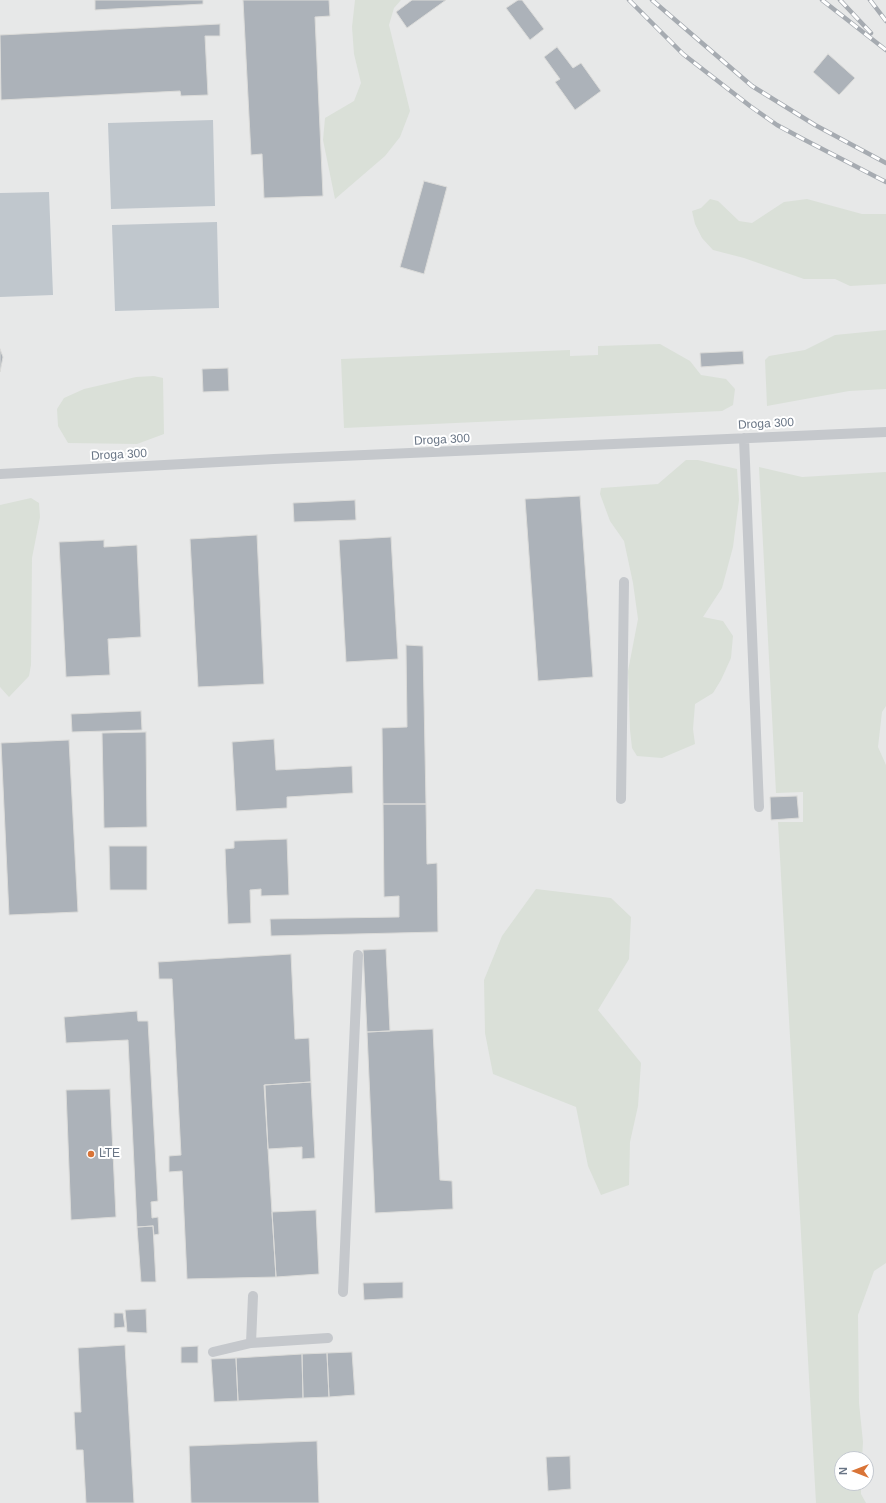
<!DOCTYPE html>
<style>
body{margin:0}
#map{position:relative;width:886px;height:1503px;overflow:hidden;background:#f9f9f7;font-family:Helvetica,sans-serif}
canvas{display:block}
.north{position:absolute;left:834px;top:1451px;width:40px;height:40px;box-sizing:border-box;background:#fff;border:1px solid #c3c8cf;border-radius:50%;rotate:270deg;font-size:11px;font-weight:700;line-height:16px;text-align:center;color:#6a7686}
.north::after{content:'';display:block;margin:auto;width:14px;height:18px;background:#d97437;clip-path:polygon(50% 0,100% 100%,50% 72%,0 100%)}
</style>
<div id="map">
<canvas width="886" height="1503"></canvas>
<div class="north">N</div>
</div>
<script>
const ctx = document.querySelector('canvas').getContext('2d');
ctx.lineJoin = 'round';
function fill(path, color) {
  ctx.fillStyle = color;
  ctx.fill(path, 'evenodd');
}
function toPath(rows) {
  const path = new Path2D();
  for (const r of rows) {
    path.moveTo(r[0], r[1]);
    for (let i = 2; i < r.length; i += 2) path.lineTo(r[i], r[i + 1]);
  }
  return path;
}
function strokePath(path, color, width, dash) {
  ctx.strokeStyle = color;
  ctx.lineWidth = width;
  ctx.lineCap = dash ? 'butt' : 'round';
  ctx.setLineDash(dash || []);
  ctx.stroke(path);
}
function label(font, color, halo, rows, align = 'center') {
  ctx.font = font + ' Helvetica,sans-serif';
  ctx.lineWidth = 4;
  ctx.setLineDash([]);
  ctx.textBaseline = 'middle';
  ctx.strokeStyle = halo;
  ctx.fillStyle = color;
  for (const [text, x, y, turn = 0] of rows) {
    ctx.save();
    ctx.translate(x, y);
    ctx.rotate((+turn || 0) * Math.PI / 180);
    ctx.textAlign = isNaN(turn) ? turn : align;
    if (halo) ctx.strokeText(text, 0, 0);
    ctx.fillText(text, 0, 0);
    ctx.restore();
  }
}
fill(toPath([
 [0,0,886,0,886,1503,0,1503],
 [842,1459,866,1459,866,1483,842,1483]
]), '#e7e8e8');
fill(toPath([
 [355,0,401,0,394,8,389,25,410,111,400,137,385,156,335,199,323,140,325,118,354,101,361,83,354,54,352,27],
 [710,199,718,201,739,221,752,223,784,202,807,199,862,214,886,214,886,284,850,286,835,279,804,279,744,258,713,250,702,238,695,224,692,211,701,208],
 [886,330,886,389,849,391,767,406,765,360,769,356,805,350,835,335],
 [660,344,690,361,701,375,726,379,735,389,733,405,722,411,344,428,341,359,570,350,570,356,598,355,598,346],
 [154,376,163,378,164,434,137,444,68,443,58,426,57,409,64,398,84,389,136,377],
 [686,460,698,460,737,469,739,500,733,547,722,588,703,617,723,621,733,636,731,658,721,680,713,693,695,704,693,729,695,744,662,758,637,756,632,748,630,730,628,671,638,619,633,583,624,541,610,521,600,494,601,488,658,484],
 [759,467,802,477,886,472,886,706,882,712,878,747,886,765,886,1263,874,1271,858,1315,859,1403,863,1442,862,1459,842,1459,842,1483,861,1483,861,1494,866,1503,816,1503,778,822,803,822,803,792,776,793],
 [31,498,39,503,40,517,32,558,31,665,29,676,9,697,0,687,0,505],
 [536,889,611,898,631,917,629,959,598,1010,641,1063,638,1106,630,1142,629,1185,601,1195,588,1166,576,1107,493,1074,485,1033,484,980,502,936]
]), '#dae0d8');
fill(toPath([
 [213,120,215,206,111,209,108,123],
 [49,192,53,295,0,297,0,193],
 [217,222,219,308,115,311,112,225]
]), '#c0c7cd');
const building = toPath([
 [95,0,203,0,203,4,95,10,95,0],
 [243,0,329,0,330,16,315,17,323,196,264,198,262,154,251,155,243,0],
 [412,0,446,0,407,28,396,12,412,0],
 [518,0,522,0,544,29,530,40,506,8,518,0],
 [220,24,220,36,205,36,208,95,181,96,180,91,1,100,0,35,220,24],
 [557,47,573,68,581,63,601,91,575,110,555,82,560,79,544,57,557,47],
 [828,54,855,78,839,95,813,72,828,54],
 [424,181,447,187,424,274,400,267,424,181],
 [0,349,3,357,0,372,0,349],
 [743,351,744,364,701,367,700,353,743,351],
 [228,368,229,391,203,392,202,369,228,368],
 [580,496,593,677,538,681,525,499,580,496],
 [355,500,356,520,294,522,293,503,355,500],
 [257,535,264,684,198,687,190,539,257,535],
 [391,537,398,659,346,662,339,540,391,537],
 [104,540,104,547,137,545,141,637,108,639,110,675,66,677,59,542,104,540],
 [406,645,423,646,426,804,383,804,382,728,407,727,406,645],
 [141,711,142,730,72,732,71,714,141,711],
 [146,732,147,827,104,828,102,733,146,732],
 [274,739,276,770,352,766,353,793,287,797,287,808,236,811,232,742,274,739],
 [69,740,78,912,9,915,1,743,69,740],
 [797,796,799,818,771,820,770,797,797,796],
 [383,804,426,804,427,864,437,863,438,932,271,936,270,919,399,917,399,896,384,897,383,804],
 [287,839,289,895,261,896,261,889,250,890,251,923,228,924,225,849,234,848,234,841,287,839],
 [109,846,147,846,147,890,110,890,109,846],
 [386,949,390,1031,367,1032,363,950,386,949],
 [291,954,295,1039,309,1038,311,1082,264,1085,276,1277,187,1279,182,1171,169,1172,169,1156,181,1155,172,979,159,979,158,962,291,954],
 [137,1011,138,1021,148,1021,158,1201,151,1202,152,1218,158,1217,159,1234,154,1235,153,1226,137,1227,128,1040,66,1043,64,1017,137,1011],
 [433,1029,440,1180,452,1181,453,1209,375,1213,367,1032,433,1029],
 [311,1082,315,1158,302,1159,302,1147,268,1149,265,1085,311,1082],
 [110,1089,116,1217,71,1220,66,1090,110,1089],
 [316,1210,319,1274,276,1277,272,1212,316,1210],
 [153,1226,156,1282,141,1282,137,1227,153,1226],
 [403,1282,403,1298,364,1300,363,1283,403,1282],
 [146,1309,147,1333,127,1332,125,1310,146,1309],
 [114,1313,123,1313,125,1327,114,1328,114,1313],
 [125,1345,134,1503,86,1503,83,1450,76,1450,74,1412,81,1412,78,1348,125,1345],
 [198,1346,198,1363,181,1363,181,1347,198,1346],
 [352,1352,355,1395,329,1397,327,1353,352,1352],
 [327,1353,329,1397,303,1398,302,1354,327,1353],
 [302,1354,303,1398,238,1401,236,1358,302,1354],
 [236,1358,238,1401,214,1402,211,1359,236,1358],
 [317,1441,319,1503,191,1503,189,1446,317,1441],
 [570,1456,571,1489,548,1491,546,1457,570,1456]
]);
fill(building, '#acb2b9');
strokePath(building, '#dbdbd9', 1);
strokePath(toPath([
 [744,438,759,807],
 [0,474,274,459,886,432],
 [621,799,624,582],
 [343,1292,358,955],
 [251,1343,328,1338],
 [213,1352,251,1343,253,1296]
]), '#c5c8cc', 10);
const rail = toPath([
 [629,0,683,54,750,106,777,125,803,139,886,182],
 [652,0,752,86,815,125,886,163],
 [822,0,886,50],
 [840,0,871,33],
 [870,0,886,21]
]);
strokePath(rail, '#a6abb1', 4.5);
strokePath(rail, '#fff', 3, [9]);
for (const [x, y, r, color] of [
 [91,1154,4,"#d97437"]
]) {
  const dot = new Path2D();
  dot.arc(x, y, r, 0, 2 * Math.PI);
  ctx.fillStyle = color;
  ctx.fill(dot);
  strokePath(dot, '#fff', 1.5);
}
label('12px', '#6a7686', '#fff', [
 ["Droga 300",766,424,-3],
 ["Droga 300",442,440,-3],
 ["Droga 300",119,455,-3]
]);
label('12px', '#6a7686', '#fff', [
 ["LTE",99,1154]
], 'left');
</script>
